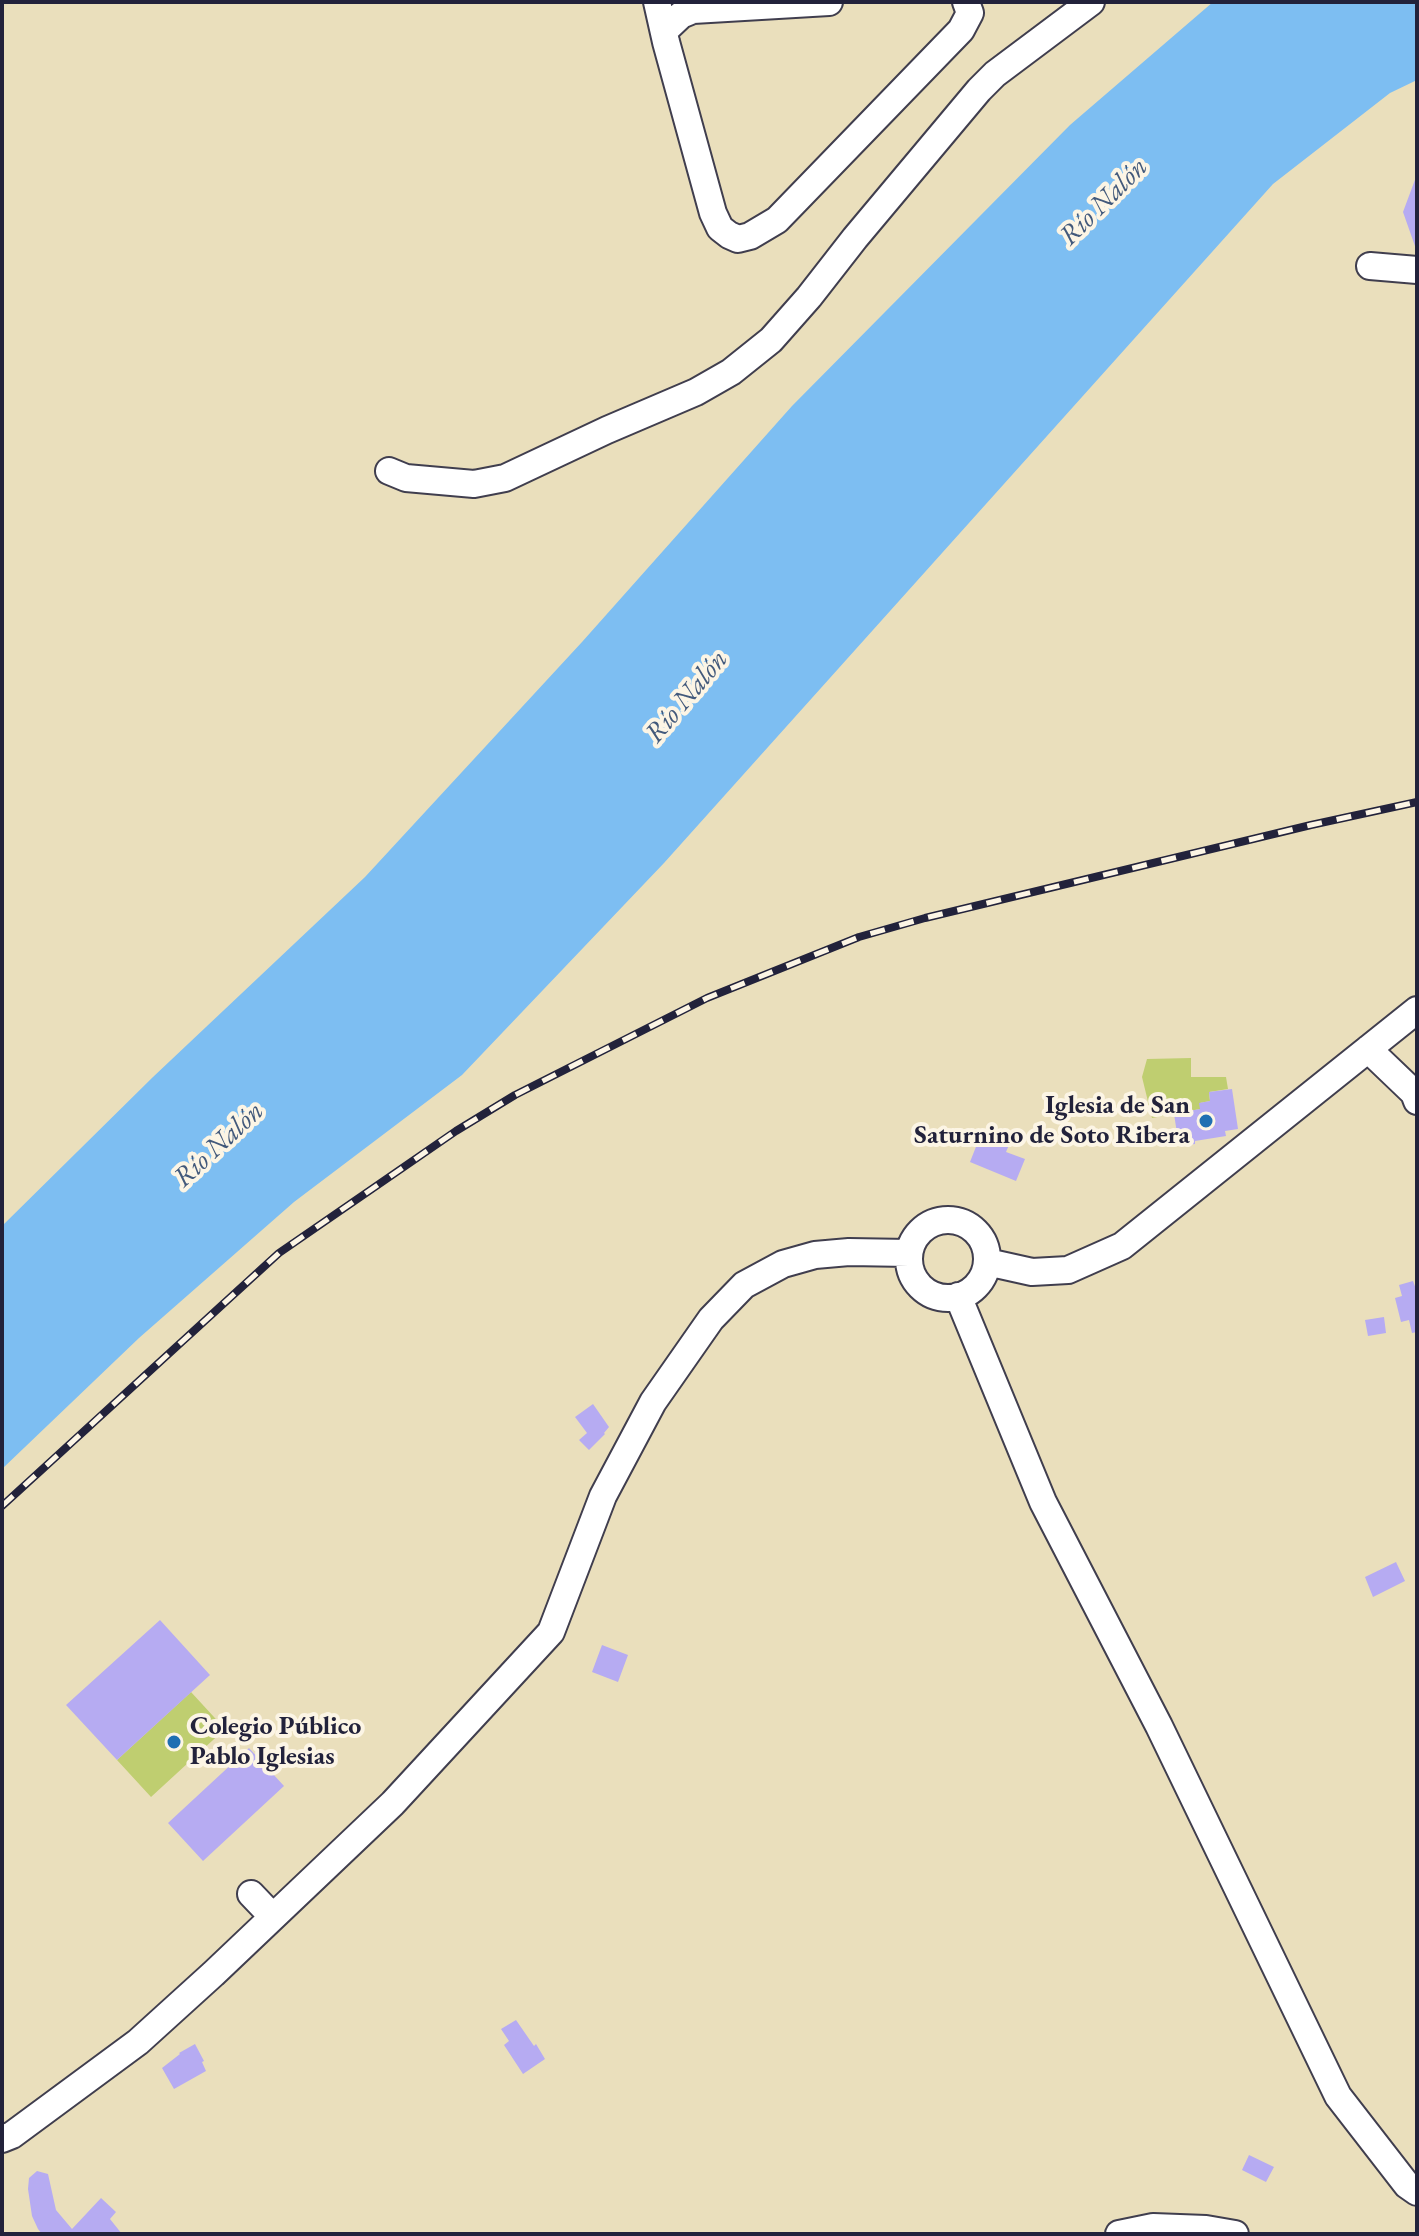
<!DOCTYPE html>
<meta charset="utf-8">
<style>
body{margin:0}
#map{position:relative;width:1419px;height:2236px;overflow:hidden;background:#eadfbc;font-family:"EB Garamond",serif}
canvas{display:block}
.frame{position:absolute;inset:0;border:4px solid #22223b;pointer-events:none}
</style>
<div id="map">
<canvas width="1419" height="2236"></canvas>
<div class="frame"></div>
</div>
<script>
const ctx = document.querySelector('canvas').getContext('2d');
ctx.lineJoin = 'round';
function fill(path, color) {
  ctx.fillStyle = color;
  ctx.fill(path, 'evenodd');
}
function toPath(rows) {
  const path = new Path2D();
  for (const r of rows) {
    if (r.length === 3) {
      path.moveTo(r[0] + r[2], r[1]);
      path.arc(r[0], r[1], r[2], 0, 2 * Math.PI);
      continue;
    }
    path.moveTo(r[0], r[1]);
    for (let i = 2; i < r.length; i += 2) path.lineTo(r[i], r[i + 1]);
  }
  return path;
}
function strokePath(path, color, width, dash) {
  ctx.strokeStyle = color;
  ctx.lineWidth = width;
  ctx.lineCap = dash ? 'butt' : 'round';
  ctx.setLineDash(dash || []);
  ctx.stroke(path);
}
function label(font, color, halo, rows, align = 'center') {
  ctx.font = font + ' "EB Garamond",serif';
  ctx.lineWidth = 8;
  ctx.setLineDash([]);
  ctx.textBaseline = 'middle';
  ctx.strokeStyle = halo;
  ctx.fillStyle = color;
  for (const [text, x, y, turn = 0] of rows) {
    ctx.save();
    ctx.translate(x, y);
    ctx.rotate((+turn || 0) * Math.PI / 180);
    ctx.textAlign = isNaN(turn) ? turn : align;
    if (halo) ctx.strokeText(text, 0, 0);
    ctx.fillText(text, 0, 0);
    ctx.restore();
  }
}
fill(toPath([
 [1191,1058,1191,1077,1226,1077,1228,1089,1209,1092,1210,1101,1200,1103,1200,1109,1152,1118,1142,1077,1147,1059],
 [191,1692,225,1729,151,1797,117,1760]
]), '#bfce70');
fill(toPath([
 [1213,2,1417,2,1417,80,1390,93,1273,184,664,863,462,1075,294,1202,139,1338,2,1469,2,1226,153,1077,365,877,582,642,792,406,1070,125]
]), '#7dbef2');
fill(toPath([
 [1416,177,1417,177,1416,249,1403,212],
 [1232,1089,1238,1129,1225,1131,1226,1136,1195,1141,1195,1144,1179,1146,1174,1114,1200,1109,1199,1103,1210,1101,1209,1092],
 [981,1134,1009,1145,1006,1152,1025,1159,1016,1181,970,1162],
 [1413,1281,1417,1292,1417,1332,1412,1333,1409,1320,1401,1322,1395,1298,1402,1296,1399,1285],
 [1384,1317,1386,1333,1368,1336,1365,1320],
 [593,1404,609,1427,604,1433,605,1434,589,1450,579,1440,587,1433,575,1417],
 [1396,1562,1405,1581,1373,1597,1365,1577],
 [160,1620,210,1675,117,1760,66,1705],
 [602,1645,628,1655,618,1682,592,1672],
 [249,1748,284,1786,203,1861,168,1823],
 [516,2020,534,2046,536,2044,545,2059,523,2074,504,2045,509,2041,501,2029],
 [195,2044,204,2061,202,2062,206,2071,174,2089,162,2068,180,2054,179,2053],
 [1249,2155,1274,2167,1266,2182,1242,2170],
 [37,2171,48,2174,56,2210,72,2229,101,2198,116,2212,110,2219,122,2234,42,2234,38,2229,32,2216,28,2189,29,2178]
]), '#b6abf2');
const minor = toPath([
 [657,2,666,42,713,213,720,228,729,235,738,239,750,236,777,220,961,30,970,13,966,2],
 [664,31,681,15,693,10,829,2],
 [1370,266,1417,270],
 [389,471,406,478,474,484,505,478,607,430,696,392,731,372,771,340,809,297,855,238,979,90,995,74,1091,2],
 [1368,1049,1414,1093,1417,1101],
 [948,1259,39],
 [987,1262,1032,1272,1068,1270,1122,1246,1417,1010],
 [958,1296,1043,1502,1159,1726,1338,2096,1407,2185,1417,2192],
 [251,1894,272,1916],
 [2,2139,12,2135,138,2042,213,1974,393,1803,551,1632,603,1496,653,1402,711,1319,744,1285,783,1264,815,1255,849,1252,909,1253],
 [1119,2234,1153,2227,1206,2229,1235,2234]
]);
strokePath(minor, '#403e4e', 30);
strokePath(minor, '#fff', 26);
const rail = toPath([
 [2,1506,279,1253,456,1131,515,1095,707,998,859,937,925,918,1311,825,1417,802]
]);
strokePath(rail, '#22223b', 8);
strokePath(rail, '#fcf5e5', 5, [15]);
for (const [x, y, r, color] of [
 [1206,1121,8,"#1f6fb2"],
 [174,1742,8,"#1f6fb2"]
]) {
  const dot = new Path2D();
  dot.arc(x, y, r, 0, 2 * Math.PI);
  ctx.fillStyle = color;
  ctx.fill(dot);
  strokePath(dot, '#fcf5e5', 3);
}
label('bold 26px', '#22223b', '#fcf5e5', [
 ["Iglesia de San",1190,1106],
 ["Saturnino de Soto Ribera",1190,1136],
 ["Colegio Público",190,1727,"left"],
 ["Pablo Iglesias",190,1757,"left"]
], 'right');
label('italic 28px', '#42597b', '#fcf5e5', [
 ["Río Nalón",1104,202,-45],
 ["Río Nalón",687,697,-50],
 ["Río Nalón",219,1145,-43]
]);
</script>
